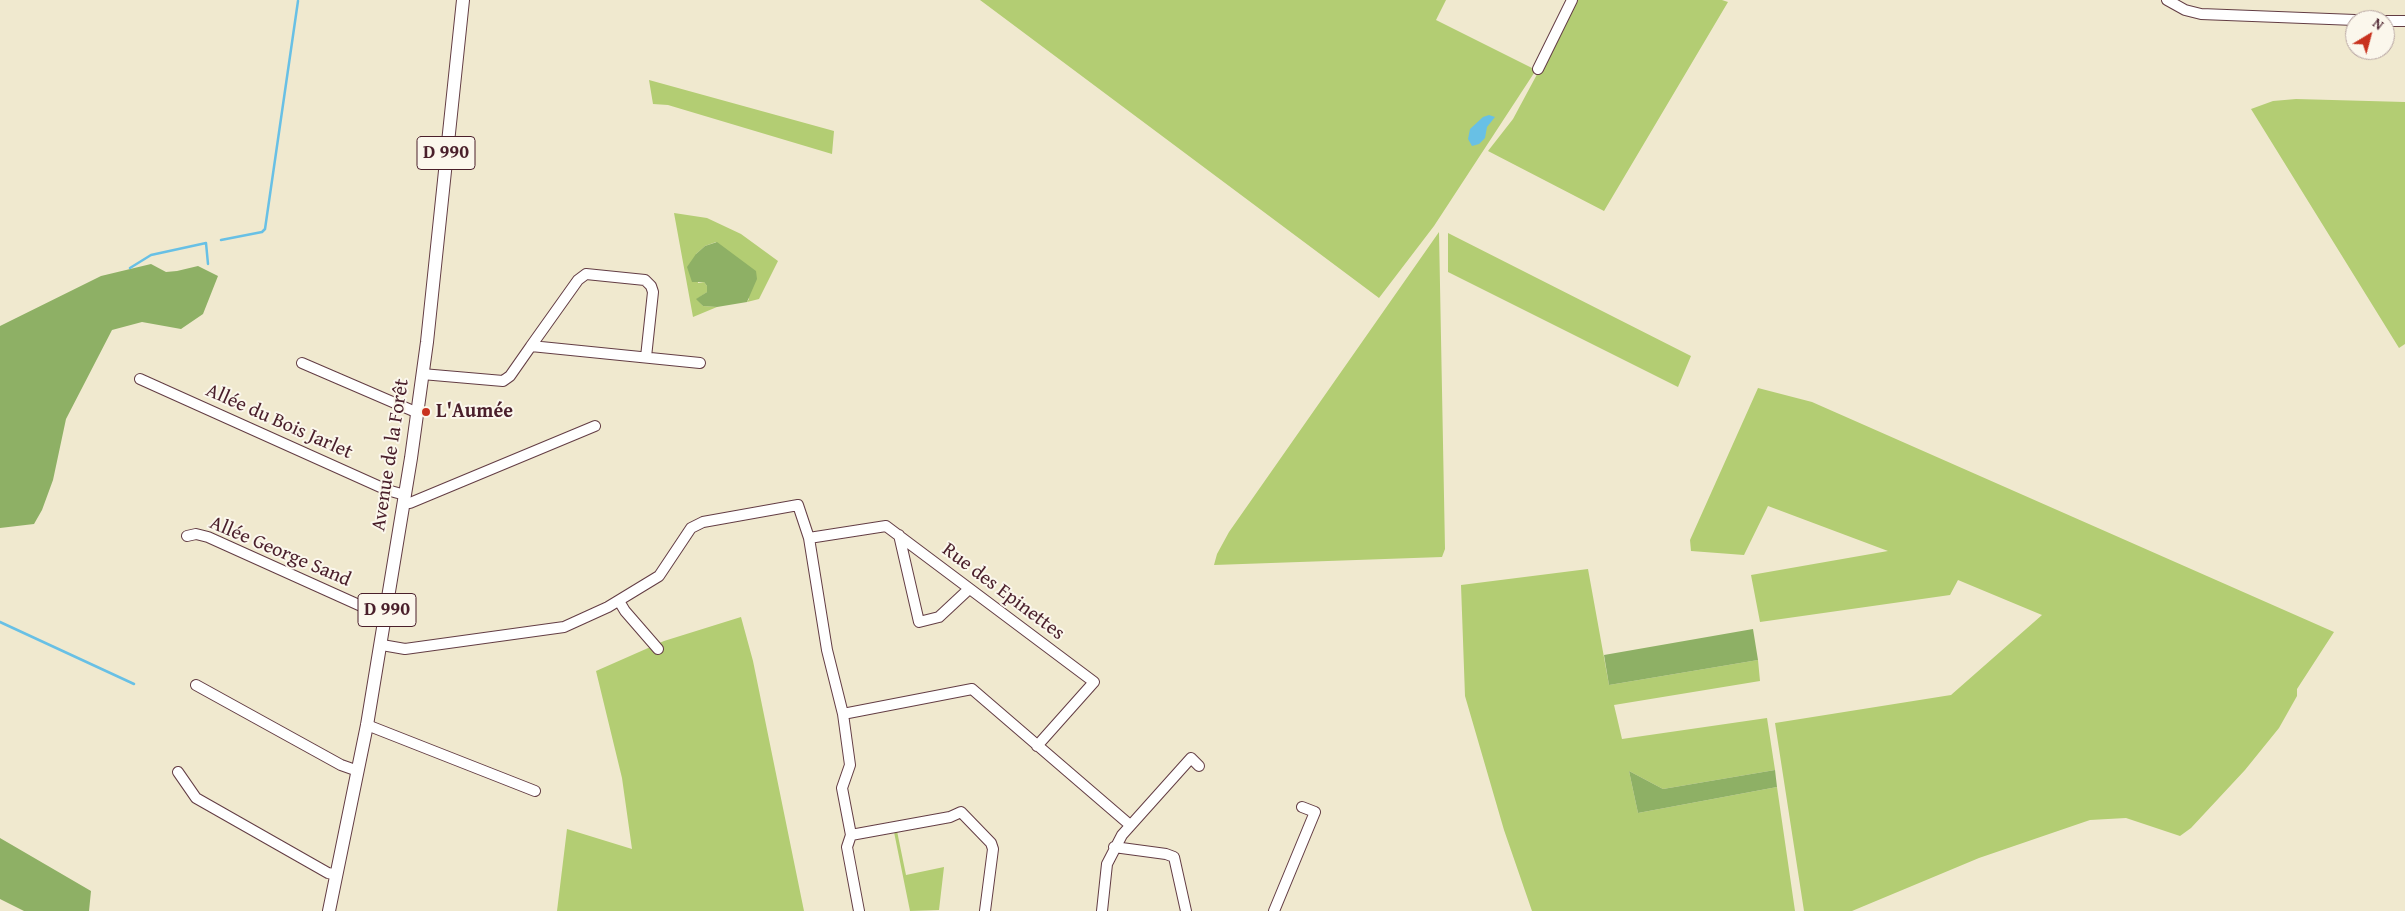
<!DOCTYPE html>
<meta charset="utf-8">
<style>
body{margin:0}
#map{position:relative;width:2405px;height:911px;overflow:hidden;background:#f0e9cf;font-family:"Gentium Book Plus",serif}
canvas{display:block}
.north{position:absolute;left:2345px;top:10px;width:50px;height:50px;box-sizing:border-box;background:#fbf7ec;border:1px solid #b4a19f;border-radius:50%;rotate:37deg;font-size:14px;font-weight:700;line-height:20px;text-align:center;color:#4a1f2b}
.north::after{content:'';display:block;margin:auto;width:18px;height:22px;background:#c8321e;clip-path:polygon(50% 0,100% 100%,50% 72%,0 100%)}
</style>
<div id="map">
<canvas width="2405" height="911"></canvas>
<div class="north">N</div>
</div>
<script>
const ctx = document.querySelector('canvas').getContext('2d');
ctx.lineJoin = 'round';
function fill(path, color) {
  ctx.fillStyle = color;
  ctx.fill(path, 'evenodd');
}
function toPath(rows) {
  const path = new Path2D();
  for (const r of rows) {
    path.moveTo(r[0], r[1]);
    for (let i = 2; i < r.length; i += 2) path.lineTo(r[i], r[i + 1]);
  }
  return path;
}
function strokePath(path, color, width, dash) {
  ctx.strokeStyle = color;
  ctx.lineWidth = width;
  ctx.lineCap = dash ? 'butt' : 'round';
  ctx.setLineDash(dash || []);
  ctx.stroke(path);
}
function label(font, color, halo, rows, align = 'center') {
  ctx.font = font + ' "Gentium Book Plus",serif';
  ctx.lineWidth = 4;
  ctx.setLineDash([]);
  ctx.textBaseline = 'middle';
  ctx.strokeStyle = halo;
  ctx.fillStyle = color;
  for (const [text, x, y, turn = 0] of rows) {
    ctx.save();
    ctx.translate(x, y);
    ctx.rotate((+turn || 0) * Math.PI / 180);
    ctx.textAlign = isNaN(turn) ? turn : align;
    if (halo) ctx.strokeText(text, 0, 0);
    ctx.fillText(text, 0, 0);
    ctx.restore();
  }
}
fill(toPath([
 [980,0,1446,0,1436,20,1536,70,1434,226,1379,298],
 [1577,0,1722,0,1728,2,1604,211,1488,151,1513,119],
 [649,80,834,131,832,154,668,105,653,104],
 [2296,99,2405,102,2405,344,2399,348,2251,109,2273,101],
 [674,213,707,218,741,234,778,261,759,299,747,302,749,299,716,242,705,246,696,254,698,283,704,282,707,286,707,292,697,299,703,306,717,307,693,317],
 [1439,232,1445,549,1442,557,1214,565,1217,554,1229,532],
 [1448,233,1691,356,1678,387,1448,272],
 [1758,388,1812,402,2334,632,2297,689,2297,696,2279,728,2245,770,2191,828,2180,836,2126,818,2090,820,1979,858,1852,911,1804,911,1775,723,1951,695,2042,615,1958,580,1950,595,1760,622,1751,575,1888,551,1768,506,1744,555,1691,551,1690,540],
 [1588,569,1609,685,1758,660,1760,681,1614,705,1622,739,1767,718,1775,770,1663,789,1629,771,1638,813,1777,787,1795,911,1532,911,1504,830,1465,696,1461,585],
 [741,617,753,661,804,911,557,911,567,829,632,849,622,778,596,671,664,641],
 [897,831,906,875,944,867,939,910,910,911,894,832]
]), '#b3cd73');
fill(toPath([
 [717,242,756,271,757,279,747,302,717,307,703,306,696,299,707,292,707,286,704,282,692,282,687,267,696,254,705,246],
 [151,264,166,272,177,271,198,266,218,276,203,314,181,329,142,322,112,330,66,419,53,480,42,510,34,524,0,528,0,326,101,276],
 [1753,629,1758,660,1609,685,1604,655],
 [1775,770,1777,787,1638,813,1629,771,1663,789],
 [0,838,91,891,89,911,24,911,0,899]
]), '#8eb065');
fill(toPath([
 [1489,115,1495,117,1487,127,1485,138,1479,144,1472,146,1468,139,1470,129,1483,117]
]), '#68c0e5');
strokePath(toPath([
 [221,240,262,232,265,229,298,1],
 [130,268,151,255,206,243,208,264],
 [0,622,134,684]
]), '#68c0e5', 2.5);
const minor = toPath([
 [2167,0,2185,10,2201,14,2355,20],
 [2385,21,2405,21],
 [1538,69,1572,0],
 [531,346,578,280,586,274,645,280,651,286,653,292,646,357],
 [302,363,418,413],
 [422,374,503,381,510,376,531,346,700,363],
 [140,379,387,490,405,495],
 [404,502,410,503,595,426],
 [899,535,919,622,939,617,969,589],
 [187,536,196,534,208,537,370,610,387,612],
 [809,538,886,526,1094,682,1037,746],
 [619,601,625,611,658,649],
 [382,645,405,649,564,627,608,607,659,576,691,528,703,522,798,505,809,538,827,650,843,714,850,765,842,788,851,835,847,847,859,911],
 [196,685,341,765,358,771],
 [843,714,972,689,1130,825],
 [367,725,535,791],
 [178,772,196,798,328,873,337,875],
 [851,835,950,817,961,812,991,843,993,849,985,911],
 [1114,847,1166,854,1174,857,1186,911],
 [1102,911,1107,864,1122,835,1191,758,1199,766],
 [1274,911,1315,812,1302,807]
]);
const major = toPath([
 [329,911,367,725,411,458,427,342,463,0]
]);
strokePath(minor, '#633d44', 12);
strokePath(major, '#633d44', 14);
strokePath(minor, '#fff', 10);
strokePath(major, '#fff', 12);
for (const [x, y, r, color] of [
 [426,412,5,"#c8321e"]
]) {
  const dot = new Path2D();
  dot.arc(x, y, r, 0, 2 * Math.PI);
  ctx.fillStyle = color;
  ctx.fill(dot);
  strokePath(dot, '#fbf7ec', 2);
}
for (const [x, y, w] of [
 [446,153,58],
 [387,610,58]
]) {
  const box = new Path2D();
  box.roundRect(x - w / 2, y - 16.5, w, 33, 4);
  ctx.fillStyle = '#fbf7ec';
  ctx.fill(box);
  strokePath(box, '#4a1f2b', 1);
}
label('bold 19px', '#4a1f2b', null, [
 ["D 990",446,153],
 ["D 990",387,610]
]);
label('bold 20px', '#4a1f2b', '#fbf7ec', [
 ["L'Aumée",436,412]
], 'left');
label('20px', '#4a1f2b', '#fbf7ec', [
 ["Allée du Bois Jarlet",279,422,24],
 ["Avenue de la Forêt",391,455,-81],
 ["Allée George Sand",280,552,23],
 ["Rue des Epinettes",1003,592,37]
]);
</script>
